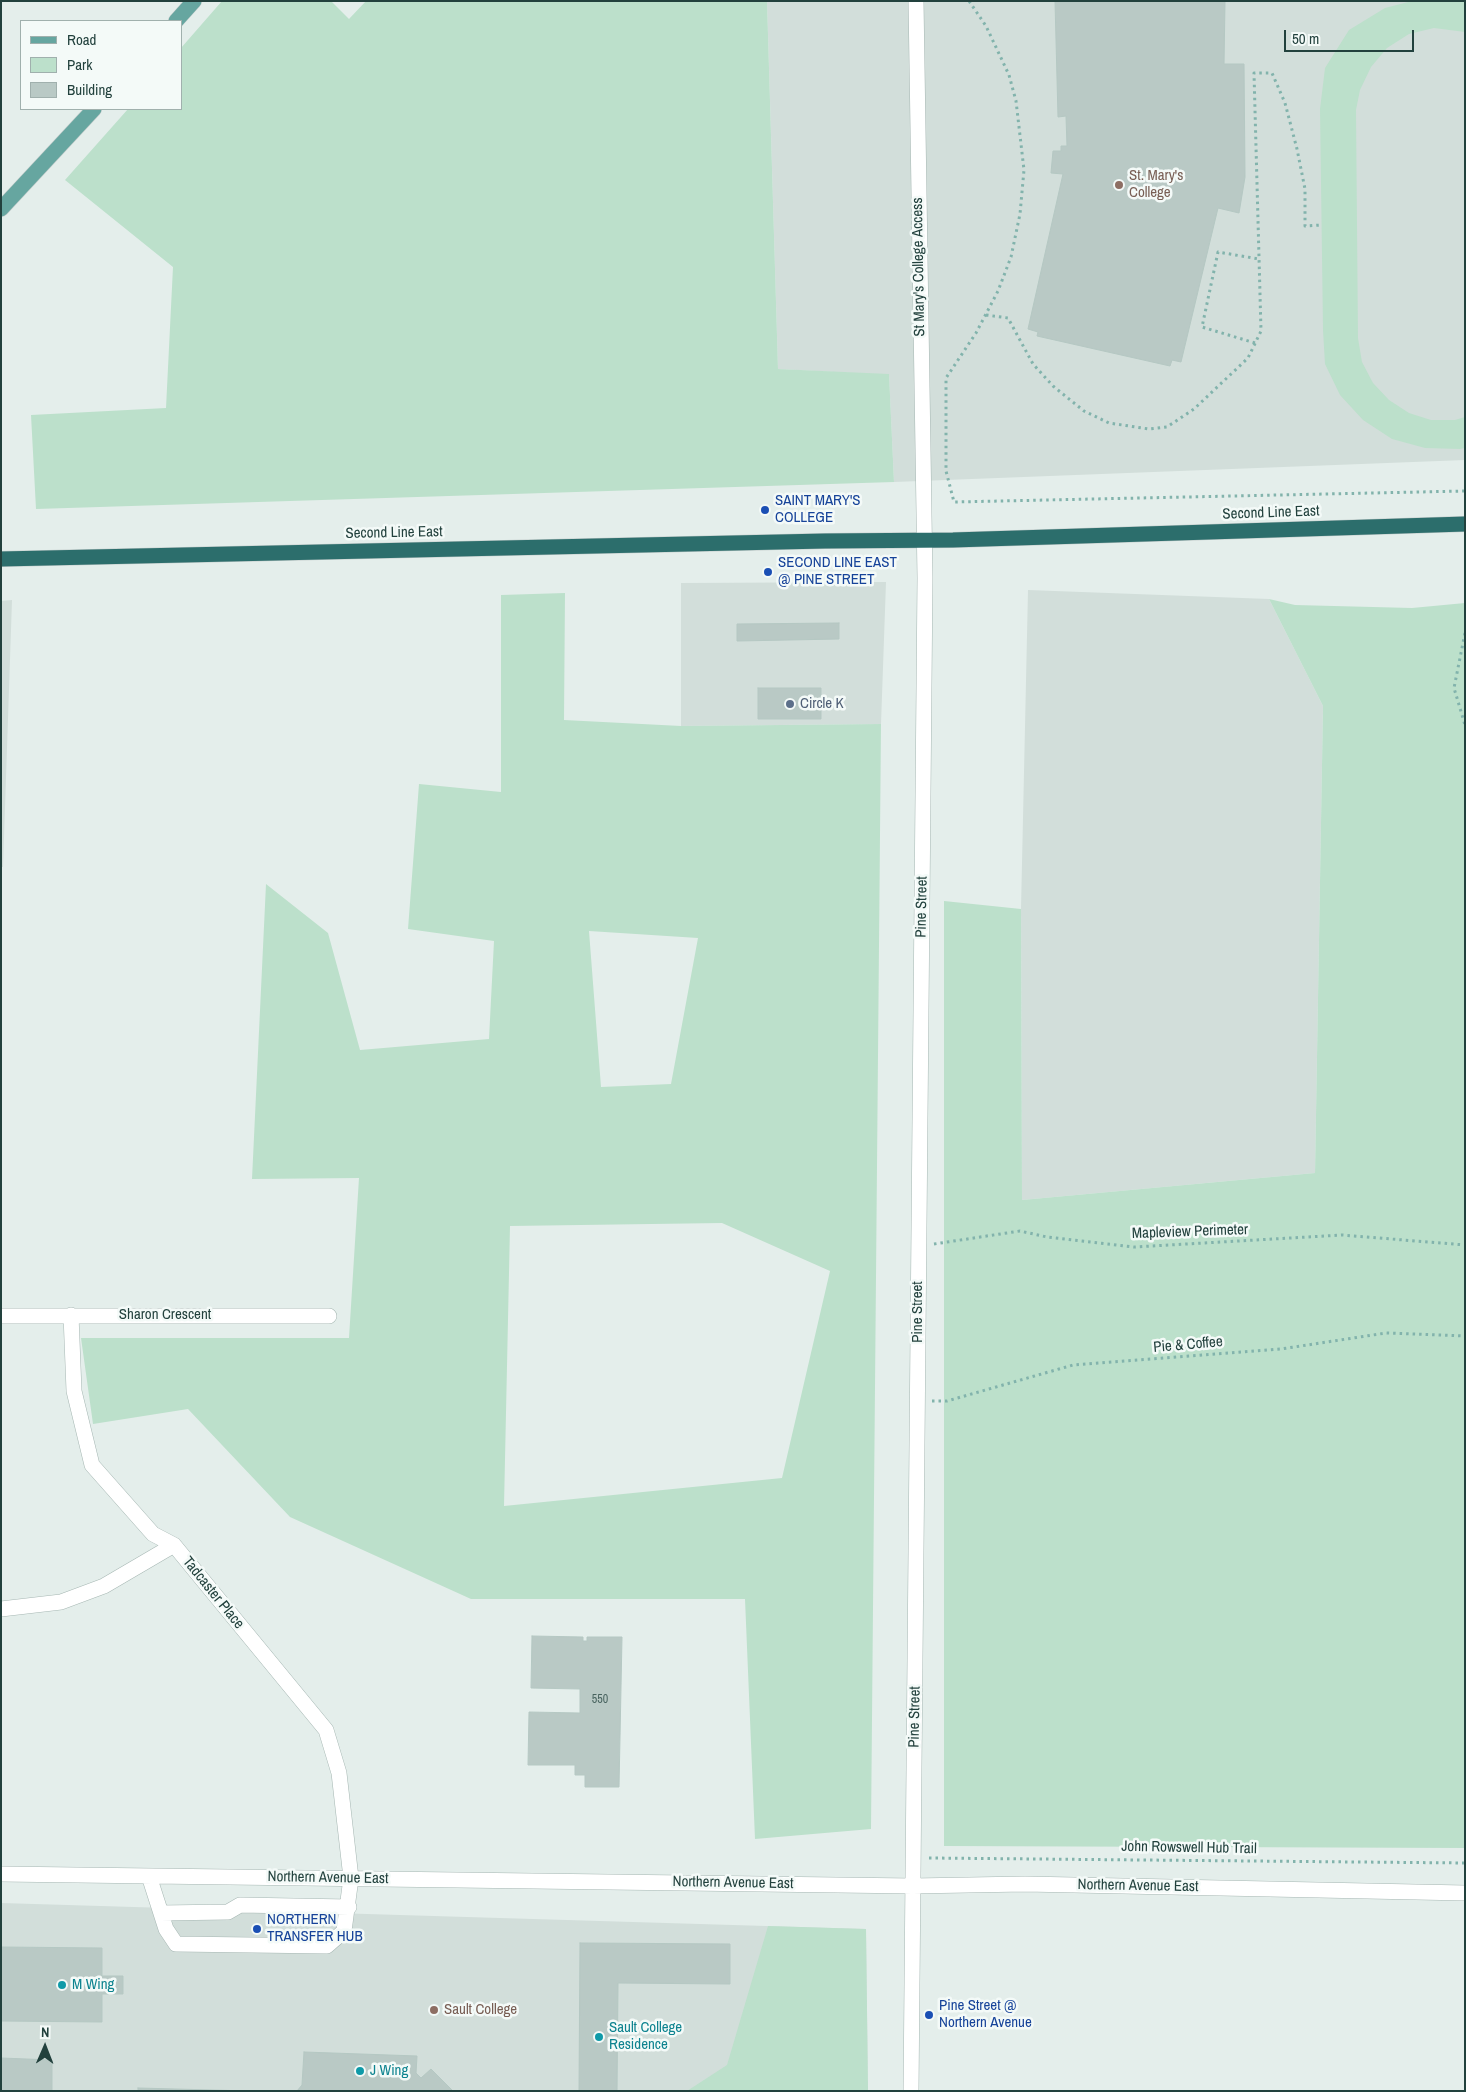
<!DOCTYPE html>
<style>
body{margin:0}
#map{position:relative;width:1466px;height:2092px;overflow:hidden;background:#e4eeeb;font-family:"Archivo Narrow",sans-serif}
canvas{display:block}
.frame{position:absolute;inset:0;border:2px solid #22413d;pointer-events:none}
.legend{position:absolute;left:20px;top:20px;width:162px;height:90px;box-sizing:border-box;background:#f4faf8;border:1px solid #a0b0ad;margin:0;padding:6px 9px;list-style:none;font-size:15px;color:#22413d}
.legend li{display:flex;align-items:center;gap:10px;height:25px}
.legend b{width:25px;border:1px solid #a0b0ad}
.north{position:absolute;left:20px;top:2022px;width:50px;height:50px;-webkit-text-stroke:4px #f4faf8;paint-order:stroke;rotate:1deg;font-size:14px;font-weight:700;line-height:20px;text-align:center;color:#22413d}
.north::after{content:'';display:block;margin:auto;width:18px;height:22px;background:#22413d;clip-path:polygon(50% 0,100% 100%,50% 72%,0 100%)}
.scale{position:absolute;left:1284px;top:30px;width:130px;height:22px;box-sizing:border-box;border:2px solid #22413d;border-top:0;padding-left:6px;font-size:15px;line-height:18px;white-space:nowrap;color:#22413d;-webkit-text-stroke:4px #f4faf8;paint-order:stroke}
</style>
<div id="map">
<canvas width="1466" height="2092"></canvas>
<div class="frame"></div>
<ul class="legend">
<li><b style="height:6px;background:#66a6a0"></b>Road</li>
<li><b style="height:14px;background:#bce0cb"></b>Park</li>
<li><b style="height:14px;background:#b9c9c5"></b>Building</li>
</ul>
<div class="north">N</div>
<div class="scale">50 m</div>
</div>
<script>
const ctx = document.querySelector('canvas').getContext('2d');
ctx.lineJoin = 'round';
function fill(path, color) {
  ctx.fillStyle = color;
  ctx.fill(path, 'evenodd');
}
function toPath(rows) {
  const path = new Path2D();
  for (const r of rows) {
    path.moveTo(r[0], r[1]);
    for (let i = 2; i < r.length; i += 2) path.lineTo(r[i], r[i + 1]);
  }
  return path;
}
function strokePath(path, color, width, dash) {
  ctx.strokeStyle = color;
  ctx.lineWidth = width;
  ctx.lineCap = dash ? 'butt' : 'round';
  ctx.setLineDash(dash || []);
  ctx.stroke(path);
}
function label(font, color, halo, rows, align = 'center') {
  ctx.font = font + ' "Archivo Narrow",sans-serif';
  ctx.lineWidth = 5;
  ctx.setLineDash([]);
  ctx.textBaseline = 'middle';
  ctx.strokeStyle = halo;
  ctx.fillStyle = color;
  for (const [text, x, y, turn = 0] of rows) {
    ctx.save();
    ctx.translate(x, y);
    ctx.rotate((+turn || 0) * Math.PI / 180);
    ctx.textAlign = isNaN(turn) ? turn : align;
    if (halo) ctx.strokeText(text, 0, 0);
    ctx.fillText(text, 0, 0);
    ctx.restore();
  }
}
fill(toPath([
 [767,1,1465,1,1465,460,894,482,889,375,778,369],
 [886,582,881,724,681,726,681,583],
 [1028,590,1269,599,1323,706,1315,1173,1022,1200,1021,909],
 [12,600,3,867,1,867,1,601],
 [1,1903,866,1929,868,2091,1,2091]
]), '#d2deda');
fill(toPath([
 [222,1,331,1,349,19,366,1,767,1,778,369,889,374,894,482,36,509,31,415,166,408,173,267,65,180,128,109,181,109,181,48],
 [1412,1,1465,1,1465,32,1434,28,1409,34,1387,48,1371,67,1360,90,1356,110,1358,338,1362,362,1373,383,1389,400,1409,413,1431,420,1455,420,1465,417,1465,448,1460,449,1425,448,1392,439,1363,420,1340,395,1325,364,1323,330,1320,109,1325,68,1349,30,1385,8],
 [565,593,564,720,681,726,881,724,871,1829,755,1839,745,1599,471,1599,290,1517,188,1409,93,1424,81,1338,349,1338,359,1178,252,1179,266,884,328,933,360,1050,489,1039,494,941,408,929,419,784,501,792,501,595],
 [589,931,698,938,671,1084,601,1087],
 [722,1223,830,1271,782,1478,504,1506,510,1226],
 [1269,599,1295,605,1412,608,1465,603,1465,1848,944,1846,944,901,1021,909,1022,1200,1315,1173,1323,706],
 [768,1926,866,1929,868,2091,687,2091,727,2065]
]), '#bce0cb');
const building = toPath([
 [1055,1,1225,1,1224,64,1244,64,1245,177,1239,213,1218,208,1181,362,1172,360,1170,366,1037,336,1038,332,1028,329,1063,174,1051,173,1053,151,1061,151,1061,146,1067,146,1066,116,1058,117,1055,1],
 [839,623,839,639,737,641,737,624,839,623],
 [758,688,821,688,821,719,758,719,758,688],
 [532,1636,583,1637,583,1641,587,1641,587,1637,622,1637,619,1787,585,1787,585,1775,575,1775,575,1765,528,1765,529,1712,580,1713,580,1689,531,1688,532,1636],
 [580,1943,730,1944,730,1984,618,1983,617,2091,579,2091,580,1943],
 [1,1947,102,1948,102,1976,123,1976,123,1994,102,1994,102,2022,1,2021,1,1947],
 [304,2052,417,2056,416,2073,421,2078,431,2069,453,2091,297,2091,302,2085,304,2052],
 [1,2058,52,2060,52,2091,1,2091,1,2058],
 [138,2088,249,2091,138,2091,138,2088]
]);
fill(building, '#b9c9c5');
strokePath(building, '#b5c8c3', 1);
const minor = toPath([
 [71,1315,74,1391,92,1465,153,1534,174,1545,326,1730,339,1773,351,1878,344,1931,327,1946,176,1944,166,1929,149,1876],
 [1,1316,329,1316],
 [1,1609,61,1602,104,1586,174,1545],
 [1,1874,913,1886,1025,1884,1465,1893],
 [161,1913,228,1912,240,1905,349,1907],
 [911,2091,925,578,916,1]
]);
const major = toPath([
 [176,21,194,1],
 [1,209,94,109]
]);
const highway = toPath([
 [1,559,825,541,953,540,1465,524]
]);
strokePath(minor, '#a6b7b3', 16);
strokePath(major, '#c1cac9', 16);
strokePath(highway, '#c1cac9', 16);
strokePath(toPath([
 [969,1,986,26,1009,75,1016,101,1024,170,1020,214,1011,257,998,291,976,333,946,378,946,471,954,502,1465,491],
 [986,315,1008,318,1033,364,1053,386,1084,411,1109,423,1149,429,1167,427,1194,409,1248,358,1261,331,1254,73,1272,73,1285,103,1297,149,1305,189,1305,226,1322,225],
 [1255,343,1202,327,1218,252,1259,259],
 [1465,633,1454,688,1465,725],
 [934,1244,1020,1231,1047,1237,1134,1247,1342,1235,1465,1245],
 [932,1401,947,1401,1073,1365,1281,1349,1386,1333,1465,1336],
 [929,1858,1465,1863]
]), '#82b3ac', 3, [2.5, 4]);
strokePath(minor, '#fff', 15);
strokePath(major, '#66a6a0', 15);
strokePath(highway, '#2c6e6c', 15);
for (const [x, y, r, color] of [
 [1119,185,5,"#8d6e63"],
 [765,510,5,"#1a4fb4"],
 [768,572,5,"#1a4fb4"],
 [790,704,5,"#5c6f8a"],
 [257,1929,5,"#1a4fb4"],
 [62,1985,5,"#0f9aa8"],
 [434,2010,5,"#8d6e63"],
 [929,2015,5,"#1a4fb4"],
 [599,2037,5,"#0f9aa8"],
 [360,2071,5,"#0f9aa8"]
]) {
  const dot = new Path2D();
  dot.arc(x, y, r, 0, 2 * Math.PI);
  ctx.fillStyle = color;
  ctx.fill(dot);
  strokePath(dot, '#f4faf8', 2);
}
label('12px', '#48635f', null, [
 ["550",600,1700]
]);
label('15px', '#785e54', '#f4faf8', [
 ["St. Mary's",1129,176],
 ["College",1129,193],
 ["Sault College",444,2010]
], 'left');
label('15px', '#22413d', '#f4faf8', [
 ["St Mary's College Access",919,267,-91],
 ["Second Line East",1271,513,-2],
 ["Second Line East",394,533,-1],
 ["Pine Street",922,907,-89],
 ["Mapleview Perimeter",1190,1232,-2],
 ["Pine Street",918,1312,-90],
 ["Sharon Crescent",165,1315],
 ["Pie & Coffee",1188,1345,-5],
 ["Tadcaster Place",213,1593,51],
 ["Pine Street",915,1717,-89],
 ["John Rowswell Hub Trail",1189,1848,1],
 ["Northern Avenue East",328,1878,1],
 ["Northern Avenue East",733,1883,1],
 ["Northern Avenue East",1138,1886,1]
]);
label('15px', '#164399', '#f4faf8', [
 ["SAINT MARY'S",775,501],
 ["COLLEGE",775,518],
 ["SECOND LINE EAST",778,563],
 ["@ PINE STREET",778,580],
 ["NORTHERN",267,1920],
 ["TRANSFER HUB",267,1937],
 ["Pine Street @",939,2006],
 ["Northern Avenue",939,2023]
], 'left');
label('15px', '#4e5e75', '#f4faf8', [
 ["Circle K",800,704]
], 'left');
label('15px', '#0d838f', '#f4faf8', [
 ["M Wing",72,1985],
 ["Sault College",609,2028],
 ["Residence",609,2045],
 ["J Wing",370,2071]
], 'left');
</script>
